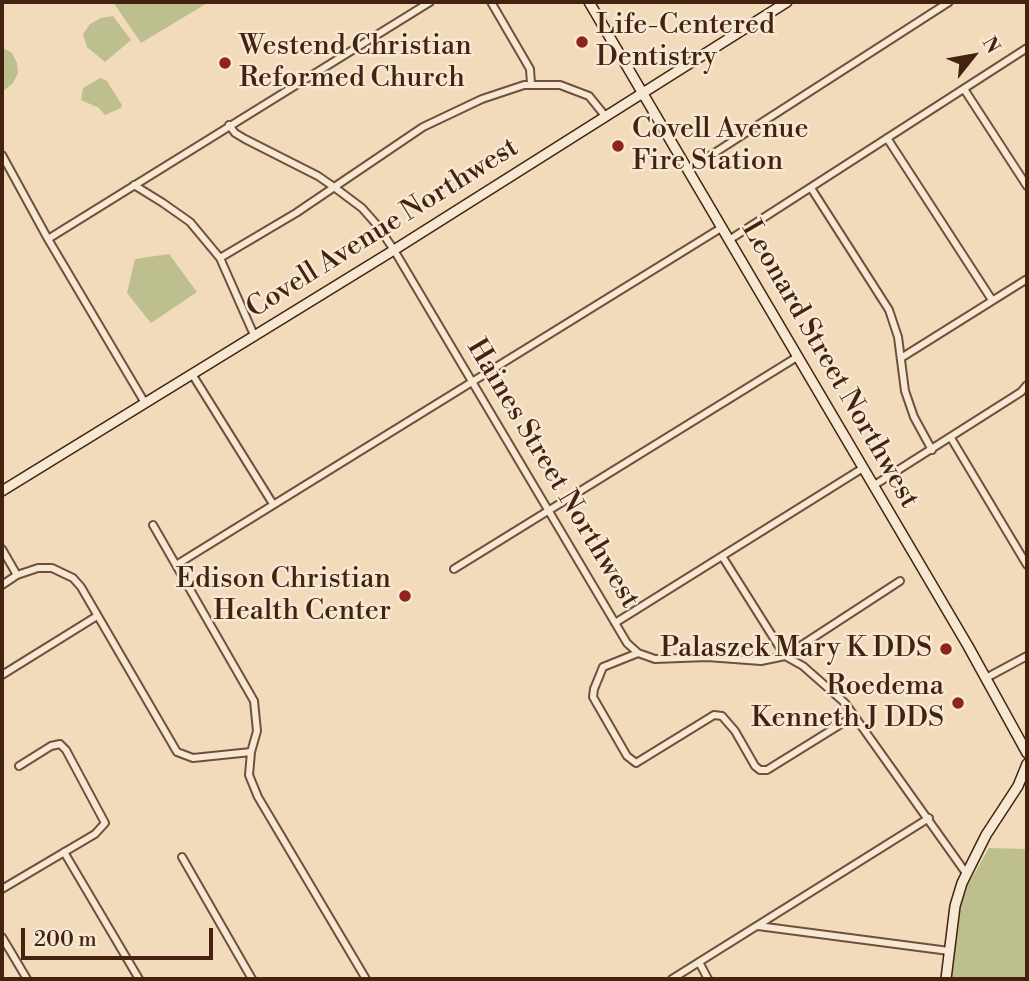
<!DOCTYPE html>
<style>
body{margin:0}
#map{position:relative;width:1029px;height:981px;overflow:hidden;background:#f2dbbb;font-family:"Libre Bodoni",serif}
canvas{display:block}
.frame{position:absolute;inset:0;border:4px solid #432210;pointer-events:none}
.north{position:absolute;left:938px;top:21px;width:70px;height:70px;-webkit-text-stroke:5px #f7e8d3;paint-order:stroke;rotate:59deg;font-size:19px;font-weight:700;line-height:28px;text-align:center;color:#432210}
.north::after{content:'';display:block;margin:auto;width:24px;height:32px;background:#432210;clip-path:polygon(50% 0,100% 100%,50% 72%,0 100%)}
.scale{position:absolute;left:21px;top:928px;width:192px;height:32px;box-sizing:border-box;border:4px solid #432210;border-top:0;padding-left:9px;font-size:21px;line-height:24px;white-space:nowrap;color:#432210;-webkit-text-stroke:5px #f7e8d3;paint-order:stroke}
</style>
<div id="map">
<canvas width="1029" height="981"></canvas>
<div class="frame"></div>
<div class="north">N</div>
<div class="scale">200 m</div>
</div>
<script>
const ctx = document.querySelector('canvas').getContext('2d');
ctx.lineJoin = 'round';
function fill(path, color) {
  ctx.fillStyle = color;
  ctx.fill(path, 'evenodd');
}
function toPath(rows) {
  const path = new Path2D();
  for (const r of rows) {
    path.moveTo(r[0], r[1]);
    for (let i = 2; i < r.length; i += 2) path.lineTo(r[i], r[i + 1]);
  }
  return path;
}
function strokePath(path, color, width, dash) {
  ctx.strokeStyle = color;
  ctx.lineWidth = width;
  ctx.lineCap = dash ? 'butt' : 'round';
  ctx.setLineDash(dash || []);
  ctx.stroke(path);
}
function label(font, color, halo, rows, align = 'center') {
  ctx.font = font + ' "Libre Bodoni",serif';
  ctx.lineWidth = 5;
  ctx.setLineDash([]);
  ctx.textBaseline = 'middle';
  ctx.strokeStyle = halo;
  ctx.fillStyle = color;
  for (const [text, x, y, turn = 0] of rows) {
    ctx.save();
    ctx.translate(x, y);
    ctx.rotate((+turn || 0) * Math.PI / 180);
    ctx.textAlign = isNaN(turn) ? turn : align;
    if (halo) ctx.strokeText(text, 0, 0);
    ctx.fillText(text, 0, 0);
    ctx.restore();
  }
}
fill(toPath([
 [113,2,209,2,141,43],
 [113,16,131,40,105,62,87,47,83,34,90,24,101,18],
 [2,47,12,53,17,63,18,73,13,83,2,92],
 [100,78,107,81,122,105,121,108,105,115,99,108,81,100,83,88],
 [169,254,197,292,151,323,127,293,135,259],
 [989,848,1027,849,1027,979,951,979,957,917,966,888]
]), '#bdc08e');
const street = toPath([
 [491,2,530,69,531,84],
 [964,89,1027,186],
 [229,125,235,133,245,139,318,176,334,187,362,208,377,225,394,250,627,643,638,653,655,659,707,657,761,661,785,656,900,581],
 [887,138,992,300],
 [2,155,48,239,145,403],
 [688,170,949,2],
 [134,185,163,203,190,222,220,258,254,335],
 [811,188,889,310,898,337,905,391,914,417,932,450],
 [48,239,430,2],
 [729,240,1027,48],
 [220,258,296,213,423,127,482,99,524,85,560,85,589,96,606,117],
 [901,358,1027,279],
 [192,374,273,504],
 [951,438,1027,565],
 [873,486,1021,392,1027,385],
 [153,525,254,701,257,731,251,752,249,775,258,797,366,979],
 [2,549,17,575],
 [722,556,785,656,803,666,845,703,966,873],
 [176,565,721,228],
 [454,569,797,357],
 [2,585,17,575,38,568,52,568,73,578,81,587,177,752,193,758,251,752],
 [615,623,863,468],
 [638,653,603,667,594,689,593,697,627,756,636,763,714,715,722,716,735,731,755,766,760,770,767,770,854,716],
 [2,675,97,616],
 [986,678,1027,656],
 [64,852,139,979],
 [182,857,252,979],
 [2,889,95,834,105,823,66,750,60,744,51,746,19,766],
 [758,926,949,951],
 [2,937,27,979],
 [699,962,708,979],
 [672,979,929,818]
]);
const secondary = toPath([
 [589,2,968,646,1027,753],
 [2,491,394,250,787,2],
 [946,979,955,906,962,883,986,835,1018,786,1027,764]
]);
strokePath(street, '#6f503b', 10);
strokePath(secondary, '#432210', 12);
strokePath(street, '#f7e8d3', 6);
strokePath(secondary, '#f7e8d3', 9);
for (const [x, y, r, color] of [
 [582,42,7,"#8f2418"],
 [225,63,7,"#8f2418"],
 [618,146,7,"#8f2418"],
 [405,596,7,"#8f2418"],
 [946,649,7,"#8f2418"],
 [958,703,7,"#8f2418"]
]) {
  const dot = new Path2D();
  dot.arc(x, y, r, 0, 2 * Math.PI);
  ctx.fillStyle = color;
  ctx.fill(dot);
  strokePath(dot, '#f7e8d3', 2.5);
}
label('28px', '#432210', '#f7e8d3', [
 ["Life-Centered",596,26],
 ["Dentistry",596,58],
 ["Westend Christian",239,47],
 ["Reformed Church",239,79],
 ["Covell Avenue",632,130],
 ["Fire Station",632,162],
 ["Edison Christian",391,580,"right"],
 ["Health Center",391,612,"right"],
 ["Palaszek Mary K DDS",932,649,"right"],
 ["Roedema",944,687,"right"],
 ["Kenneth J DDS",944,719,"right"]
], 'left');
label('28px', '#432210', '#f7e8d3', [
 ["Covell Avenue Northwest",383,229,-32],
 ["Leonard Street Northwest",829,365,60],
 ["Haines Street Northwest",552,474,59]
]);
</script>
